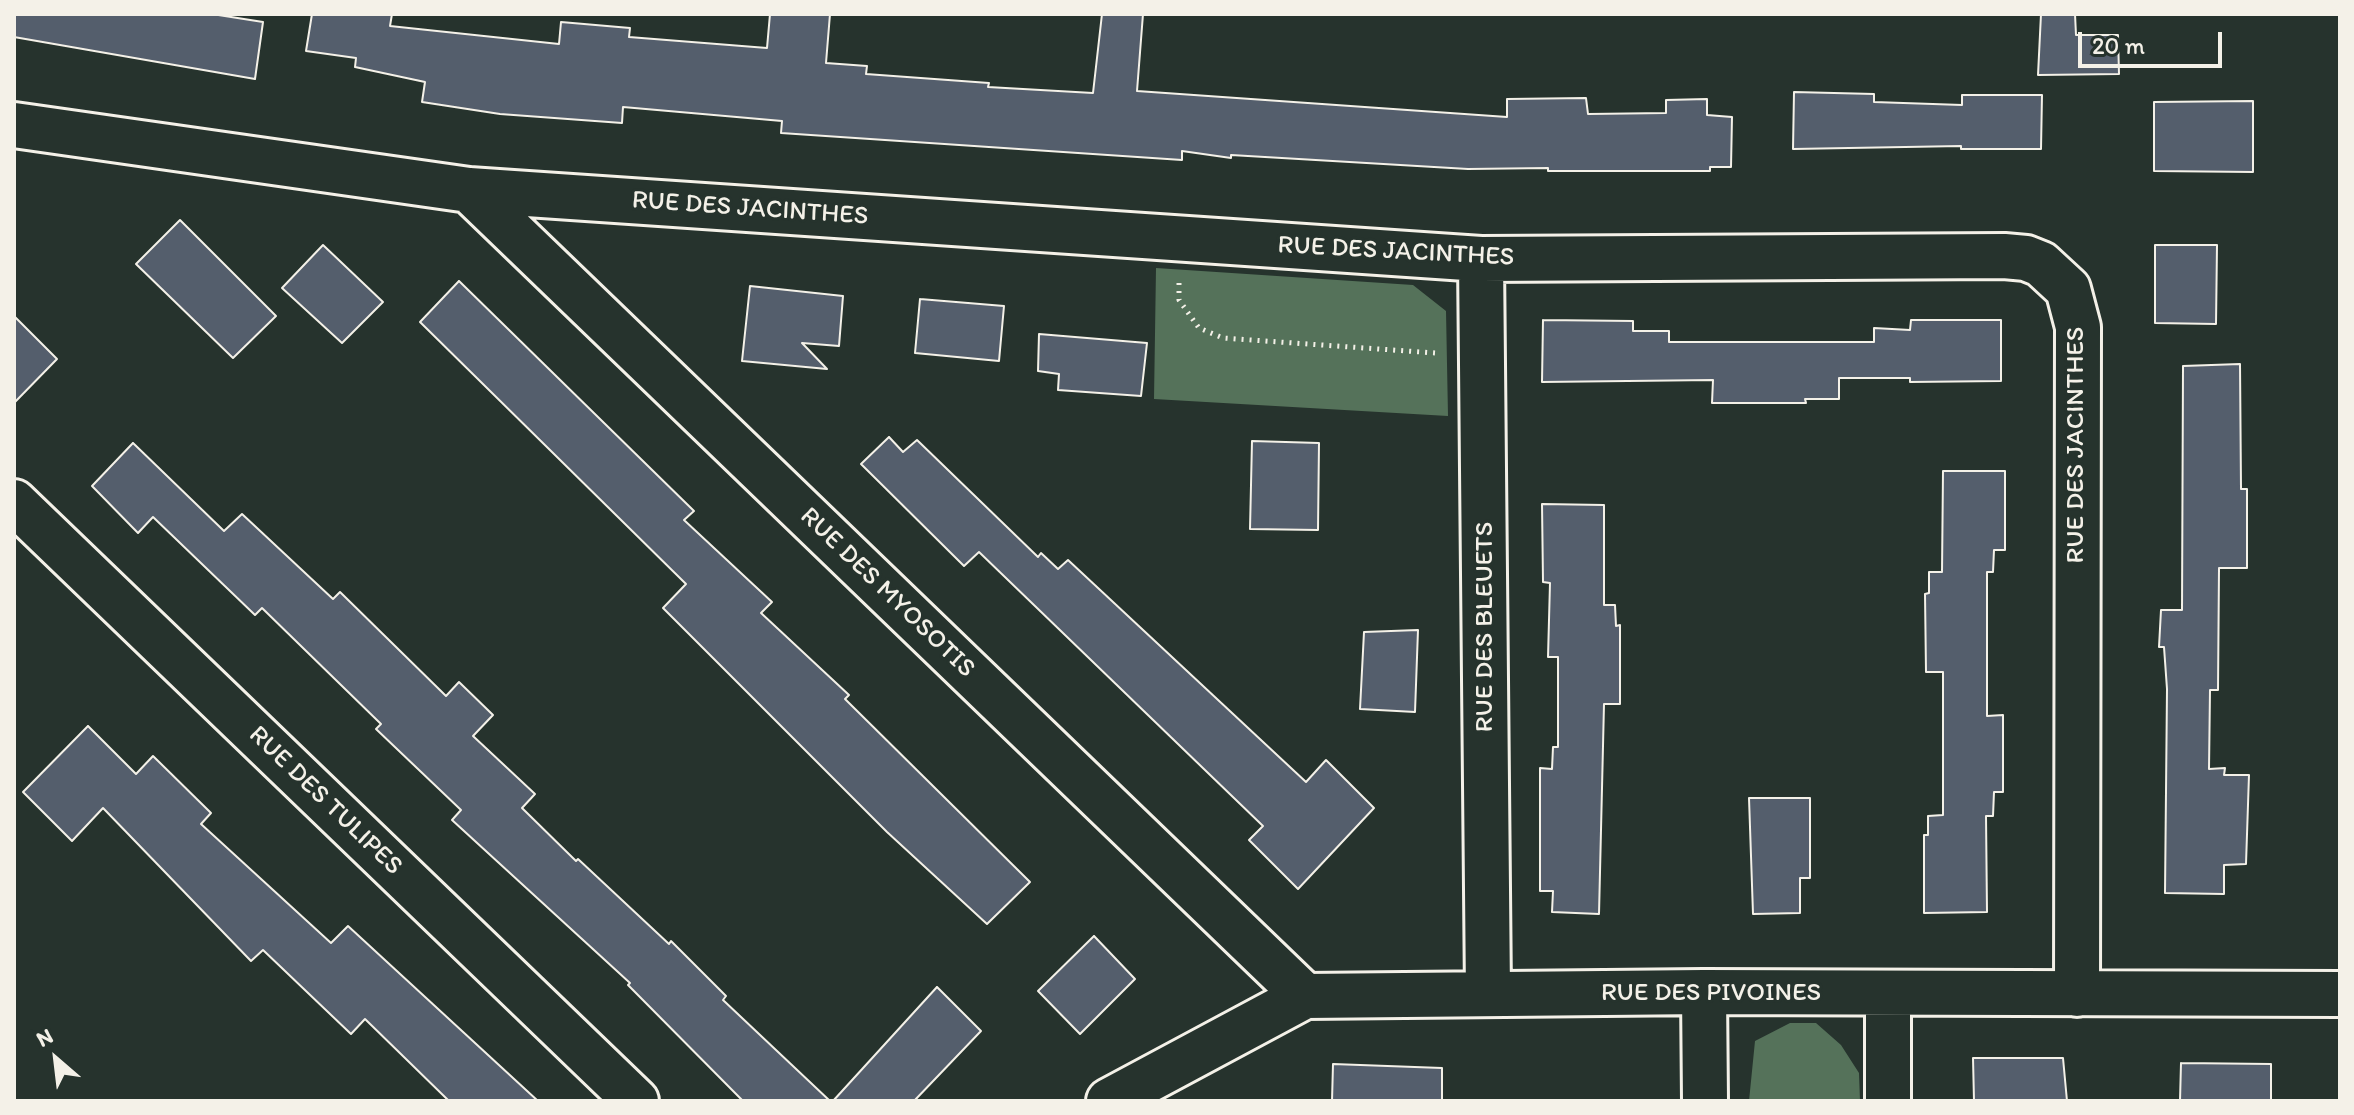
<!DOCTYPE html>
<style>
body{margin:0}
#map{position:relative;width:2354px;height:1115px;overflow:hidden;background:#26332d;font-family:Itim,sans-serif}
canvas{display:block}
.frame{position:absolute;inset:0;border:16px solid #f4f1e8;pointer-events:none}
.north{position:absolute;left:16px;top:1019px;width:80px;height:80px;-webkit-text-stroke:6px #26332d;paint-order:stroke;rotate:332deg;font-size:22px;font-weight:700;line-height:32px;text-align:center;color:#f4f1e8}
.north::after{content:'';display:block;margin:auto;width:28px;height:36px;background:#f4f1e8;clip-path:polygon(50% 0,100% 100%,50% 72%,0 100%)}
.scale{position:absolute;left:2078px;top:32px;width:144px;height:36px;box-sizing:border-box;border:4px solid #f4f1e8;border-top:0;padding-left:10px;font-size:24px;line-height:28px;white-space:nowrap;color:#f4f1e8;-webkit-text-stroke:6px #26332d;paint-order:stroke}
</style>
<div id="map">
<canvas width="2354" height="1115"></canvas>
<div class="frame"></div>
<div class="north">N</div>
<div class="scale">20 m</div>
</div>
<script>
const ctx = document.querySelector('canvas').getContext('2d');
ctx.lineJoin = 'round';
function fill(path, color) {
  ctx.fillStyle = color;
  ctx.fill(path, 'evenodd');
}
function toPath(rows) {
  const path = new Path2D();
  for (const r of rows) {
    path.moveTo(r[0], r[1]);
    for (let i = 2; i < r.length; i += 2) path.lineTo(r[i], r[i + 1]);
  }
  return path;
}
function strokePath(path, color, width, dash) {
  ctx.strokeStyle = color;
  ctx.lineWidth = width;
  ctx.lineCap = dash ? 'butt' : 'round';
  ctx.setLineDash(dash || []);
  ctx.stroke(path);
}
function label(font, color, halo, rows, align = 'center') {
  ctx.font = font + ' Itim,sans-serif';
  ctx.lineWidth = 6;
  ctx.setLineDash([]);
  ctx.textBaseline = 'middle';
  ctx.strokeStyle = halo;
  ctx.fillStyle = color;
  for (const [text, x, y, turn = 0] of rows) {
    ctx.save();
    ctx.translate(x, y);
    ctx.rotate((+turn || 0) * Math.PI / 180);
    ctx.textAlign = isNaN(turn) ? turn : align;
    if (halo) ctx.strokeText(text, 0, 0);
    ctx.fillText(text, 0, 0);
    ctx.restore();
  }
}
fill(toPath([
 [1156,268,1413,285,1446,311,1448,416,1154,399],
 [1790,1023,1816,1023,1841,1045,1859,1073,1860,1101,1749,1101,1755,1041]
]), '#55725a');
const building = toPath([
 [14,14,212,14,263,22,255,79,14,37,14,14],
 [312,14,392,14,390,26,559,44,561,22,630,28,629,37,767,48,770,14,830,14,826,63,867,66,866,74,989,83,988,87,1093,93,1102,14,1143,14,1137,91,1507,117,1507,99,1586,98,1588,114,1666,113,1666,100,1707,99,1707,115,1732,117,1731,167,1710,167,1710,171,1548,171,1548,168,1468,169,1231,155,1231,158,1182,151,1182,160,781,133,782,121,623,107,622,123,500,114,422,102,425,82,355,67,356,58,306,51,312,14],
 [2041,14,2075,14,2076,35,2118,35,2119,74,2038,75,2041,14],
 [1794,92,1874,94,1874,102,1962,105,1962,95,2042,95,2041,149,1961,149,1961,146,1793,149,1794,92],
 [2253,101,2253,172,2154,171,2154,102,2253,101],
 [180,220,276,316,233,358,136,264,180,220],
 [323,245,383,302,342,343,282,288,323,245],
 [2155,245,2217,245,2216,324,2155,323,2155,245],
 [459,281,694,511,684,520,772,602,761,613,849,695,845,699,1030,882,987,924,887,832,663,608,686,584,420,322,459,281],
 [750,286,843,296,839,346,802,343,827,369,742,361,750,286],
 [920,299,1004,306,999,361,915,353,920,299],
 [14,316,57,359,14,403,14,316],
 [1543,320,1633,321,1633,331,1669,331,1669,342,1874,342,1874,328,1910,330,1911,320,2001,320,2001,381,1910,382,1910,378,1839,378,1839,399,1805,399,1806,403,1712,403,1713,380,1542,382,1543,320],
 [1039,334,1147,343,1141,396,1058,390,1059,374,1038,371,1039,334],
 [2240,364,2241,489,2247,489,2247,568,2219,568,2218,690,2210,690,2209,769,2225,768,2224,775,2249,775,2246,864,2224,865,2224,894,2165,893,2167,689,2164,647,2159,647,2161,610,2182,610,2183,366,2240,364],
 [889,437,903,452,917,440,1038,557,1041,553,1058,569,1068,560,1306,782,1326,760,1374,808,1298,889,1249,840,1263,826,979,552,964,566,861,464,889,437],
 [1252,441,1319,443,1318,530,1250,529,1252,441],
 [133,443,224,531,242,514,333,599,340,592,446,696,459,682,493,715,473,736,535,794,522,808,576,861,578,859,669,944,671,941,726,996,723,1000,830,1101,743,1101,628,985,630,983,452,820,461,810,376,729,381,724,262,608,255,615,153,517,138,533,92,486,133,443],
 [1943,471,2005,471,2005,550,1994,550,1993,572,1987,572,1987,716,2003,715,2003,792,1994,792,1993,816,1986,816,1987,912,1924,913,1924,835,1928,835,1928,816,1943,815,1943,672,1926,672,1925,594,1929,593,1929,572,1942,572,1943,471],
 [1542,504,1604,505,1604,605,1615,605,1616,626,1620,625,1620,704,1604,704,1599,914,1552,912,1553,891,1540,891,1540,768,1552,769,1553,747,1558,747,1558,657,1548,657,1550,583,1543,582,1542,504],
 [1418,630,1415,712,1360,709,1364,632,1418,630],
 [88,726,136,774,153,756,211,813,201,824,331,943,348,926,538,1101,449,1101,365,1019,351,1034,263,950,251,961,103,808,72,841,23,792,88,726],
 [1749,798,1810,798,1810,878,1800,878,1800,913,1753,914,1749,798],
 [1094,936,1135,979,1080,1034,1038,991,1094,936],
 [937,987,981,1031,914,1101,833,1101,937,987],
 [1973,1058,2063,1058,2067,1101,1974,1101,1973,1058],
 [2181,1063,2271,1064,2271,1101,2180,1101,2181,1063],
 [1333,1064,1442,1068,1442,1101,1332,1101,1333,1064]
]);
fill(building, '#545e6c');
strokePath(building, '#f4f1e8', 2);
const street = toPath([
 [14,125,469,190,1481,259,2004,256,2026,258,2041,264,2068,289,2078,327,2077,994],
 [469,190,1305,996],
 [1481,259,1488,994],
 [14,502,636,1101],
 [1704,992,1705,1101],
 [1888,993,1888,1101],
 [1109,1101,1305,996,1704,992,2340,994]
]);
strokePath(street, '#f4f1e8', 50);
strokePath(toPath([
 [1179,283,1179,300,1199,328,1223,338,1435,353]
]), '#f4f1e8', 5, [2, 6]);
strokePath(street, '#26332d', 44);
label('26px', '#f4f1e8', '#26332d', [
 ["RUE DES JACINTHES",750,209,4],
 ["RUE DES JACINTHES",1396,252,3],
 ["RUE DES JACINTHES",2076,445,-90],
 ["RUE DES MYOSOTIS",887,593,44],
 ["RUE DES BLEUETS",1485,627,-90],
 ["RUE DES TULIPES",325,801,44],
 ["RUE DES PIVOINES",1711,993]
]);
</script>
